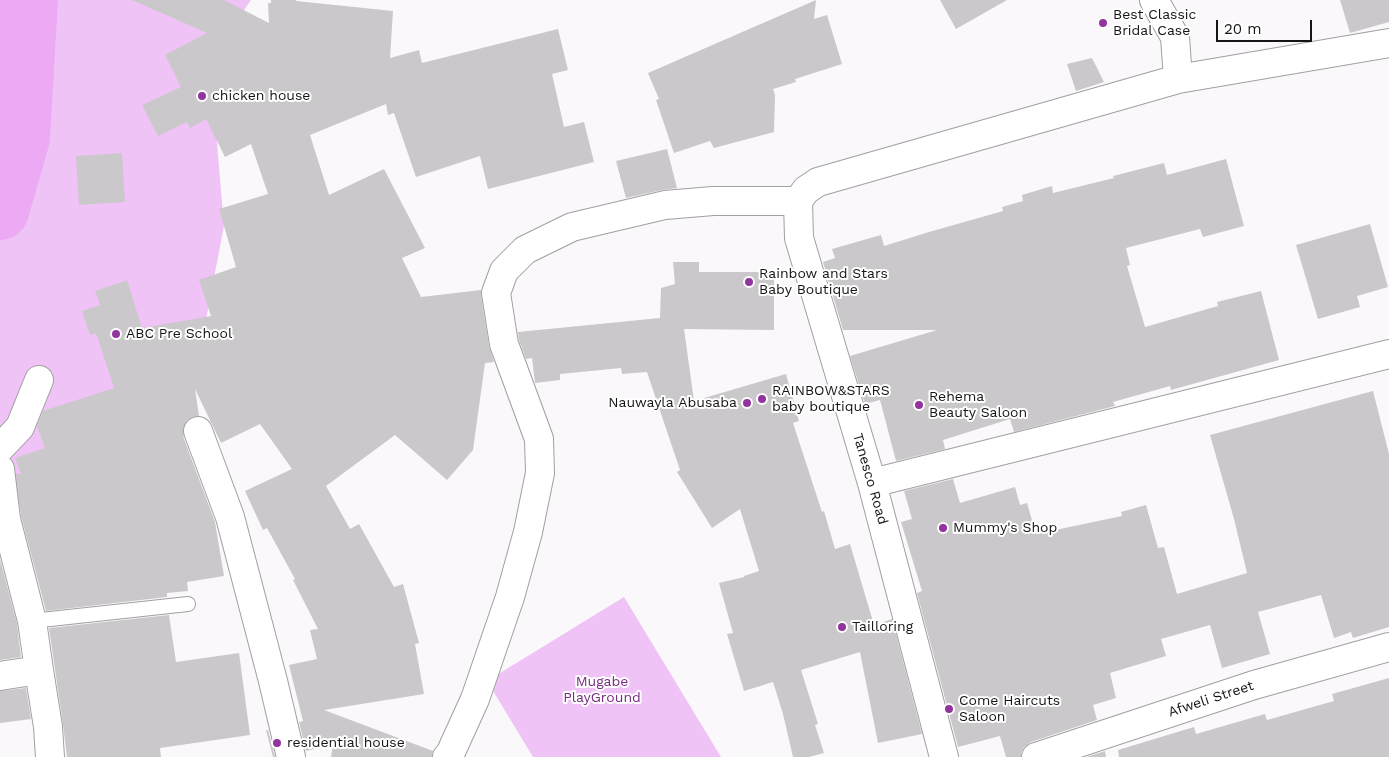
<!DOCTYPE html>
<style>
body{margin:0}
#map{position:relative;width:1389px;height:757px;overflow:hidden;background:#faf8fb;font-family:"Work Sans",sans-serif}
canvas{display:block}
.scale{position:absolute;left:1216px;top:20px;width:96px;height:22px;box-sizing:border-box;border:2px solid #151516;border-top:0;padding-left:6px;font-size:15px;line-height:18px;white-space:nowrap;color:#151516;-webkit-text-stroke:4px #fff;paint-order:stroke}
</style>
<div id="map">
<canvas width="1389" height="757"></canvas>
<div class="scale">20 m</div>
</div>
<script>
const ctx = document.querySelector('canvas').getContext('2d');
ctx.lineJoin = 'round';
function fill(path, color) {
  ctx.fillStyle = color;
  ctx.fill(path, 'evenodd');
}
function toPath(rows) {
  const path = new Path2D();
  for (const r of rows) {
    path.moveTo(r[0], r[1]);
    for (let i = 2; i < r.length; i += 2) path.lineTo(r[i], r[i + 1]);
  }
  return path;
}
function strokePath(path, color, width, dash) {
  ctx.strokeStyle = color;
  ctx.lineWidth = width;
  ctx.lineCap = dash ? 'butt' : 'round';
  ctx.setLineDash(dash || []);
  ctx.stroke(path);
}
function label(font, color, halo, rows, align = 'center') {
  ctx.font = font + ' "Work Sans",sans-serif';
  ctx.lineWidth = 4;
  ctx.setLineDash([]);
  ctx.textBaseline = 'middle';
  ctx.strokeStyle = halo;
  ctx.fillStyle = color;
  for (const [text, x, y, turn = 0] of rows) {
    ctx.save();
    ctx.translate(x, y);
    ctx.rotate((+turn || 0) * Math.PI / 180);
    ctx.textAlign = isNaN(turn) ? turn : align;
    if (halo) ctx.strokeText(text, 0, 0);
    ctx.fillText(text, 0, 0);
    ctx.restore();
  }
}
fill(toPath([
 [0,0,251,0,240,16,212,84,224,226,174,486,0,508],
 [624,597,721,757,533,757,487,681]
]), '#f0c3f6');
strokePath(toPath([
 [0,211,21,138,29,0]
]), '#ecaaf5', 58);
fill(toPath([
 [132,0,224,0,269,23,268,3,271,3,271,0,296,0,296,1,393,11,390,58,419,50,422,63,558,29,568,70,552,74,564,127,584,122,594,162,488,189,480,156,416,177,394,113,388,115,386,104,310,135,329,195,384,169,425,248,402,258,421,297,481,290,481,295,489,346,494,362,485,363,473,450,447,480,395,435,326,486,350,529,359,524,394,587,403,584,419,643,415,644,424,694,324,710,433,751,432,757,331,757,333,744,306,751,299,722,303,721,289,665,317,659,310,630,318,629,293,580,295,579,267,528,263,530,245,491,292,469,260,424,221,443,195,389,199,416,192,417,186,421,183,429,183,436,215,522,224,576,187,582,188,591,167,593,167,597,46,611,21,516,16,474,21,474,15,458,45,448,37,426,43,411,114,388,96,333,90,335,82,311,100,305,95,291,127,280,142,328,211,316,199,280,236,267,219,209,268,194,251,144,225,157,206,119,190,128,187,122,158,136,142,105,181,87,165,55,207,33],
 [816,0,814,19,827,15,842,64,795,79,796,82,773,89,775,95,774,132,714,148,710,141,674,153,656,100,659,99,648,73],
 [940,0,1007,0,956,29],
 [1340,0,1389,0,1389,22,1350,33],
 [1092,58,1104,82,1076,91,1067,64],
 [667,149,677,188,662,190,626,198,616,161],
 [122,153,125,202,79,205,76,156],
 [1226,159,1244,226,1203,237,1200,229,1126,248,1130,265,1127,266,1145,327,1218,306,1217,302,1261,291,1279,360,1171,390,1170,386,1113,402,1115,406,1014,432,1010,419,943,440,945,449,896,461,880,400,865,404,850,356,937,330,843,330,823,262,835,258,832,249,881,235,884,246,929,232,1003,211,1002,207,1023,201,1022,195,1052,186,1053,193,1114,178,1113,176,1164,163,1167,175],
 [1370,224,1388,287,1357,296,1360,307,1318,319,1296,245],
 [673,262,699,262,699,272,774,272,774,330,684,329,694,401,786,374,799,421,793,423,822,512,824,511,835,549,850,544,874,625,892,619,922,734,878,743,860,652,801,670,818,724,815,725,824,753,809,757,793,757,783,714,773,682,744,691,727,634,733,633,719,583,744,577,744,576,759,571,740,509,712,528,677,472,680,470,647,372,622,374,621,368,560,374,560,380,535,383,532,358,526,359,519,340,518,332,660,318,661,288,675,284],
 [1373,391,1389,454,1389,627,1353,638,1351,632,1334,638,1321,595,1258,612,1270,654,1222,668,1210,625,1161,639,1166,656,1110,673,1116,698,1093,705,1097,720,1031,742,1024,747,1021,753,1021,757,1006,757,1000,736,958,747,917,593,922,591,901,522,912,519,904,491,953,479,960,503,1015,487,1020,505,1027,503,1036,534,1122,516,1121,512,1146,505,1158,548,1164,547,1177,594,1247,573,1234,519,1210,435],
 [0,559,17,624,21,657,0,660],
 [169,615,176,662,239,653,250,735,160,748,161,757,67,757,63,725,49,628],
 [1389,678,1389,757,1119,757,1118,750,1194,727,1196,734,1265,714,1267,720,1334,701,1332,694],
 [26,688,31,719,0,723,0,691],
 [266,730,268,730,275,757,273,757],
 [1105,751,1106,757,1086,757]
]), '#cbc8cb');
const lane = toPath([
 [32,621,188,604]
]);
const street = toPath([
 [1154,0,1175,37,1178,79],
 [798,201,806,190,818,182,1178,79,1389,43],
 [798,201,799,238,872,483,944,757],
 [198,431,230,517,273,681,291,757],
 [0,448,20,427,39,380],
 [0,469,6,519,32,621,39,670,0,676],
 [872,483,1389,354],
 [39,670,48,727,50,757],
 [447,757,450,754,475,699,510,597,528,532,540,473,539,439,504,344,496,293,504,271,525,250,572,227,665,205,713,201,798,201],
 [1036,757,1254,685,1389,647]
]);
strokePath(lane, '#a19fa1', 16);
strokePath(street, '#a19fa1', 30);
strokePath(lane, '#fff', 14);
strokePath(street, '#fff', 28);
for (const [x, y, r, color] of [
 [1103,23,5,"#91349e"],
 [202,96,5,"#91349e"],
 [749,282,5,"#91349e"],
 [116,334,5,"#91349e"],
 [762,399,5,"#91349e"],
 [747,403,5,"#91349e"],
 [919,405,5,"#91349e"],
 [943,528,5,"#91349e"],
 [842,627,5,"#91349e"],
 [949,709,5,"#91349e"],
 [277,743,5,"#91349e"]
]) {
  const dot = new Path2D();
  dot.arc(x, y, r, 0, 2 * Math.PI);
  ctx.fillStyle = color;
  ctx.fill(dot);
  strokePath(dot, '#fff', 2);
}
label('14px', '#151516', '#fff', [
 ["Best Classic",1113,15],
 ["Bridal Case",1113,31],
 ["chicken house",212,96],
 ["Rainbow and Stars",759,274],
 ["Baby Boutique",759,290],
 ["ABC Pre School",126,334],
 ["RAINBOW&STARS",772,391],
 ["baby boutique",772,407],
 ["Rehema",929,397],
 ["Beauty Saloon",929,413],
 ["Nauwayla Abusaba",737,403,"right"],
 ["Mummy's Shop",953,528],
 ["Tailloring",852,627],
 ["Come Haircuts",959,701],
 ["Saloon",959,717],
 ["residential house",287,743]
], 'left');
label('14px', '#151516', '#fff', [
 ["Tanesco Road",870,479,74],
 ["Afweli Street",1211,699,-18]
]);
label('14px', '#782b82', '#fff', [
 ["Mugabe",602,682],
 ["PlayGround",602,698]
]);
</script>
